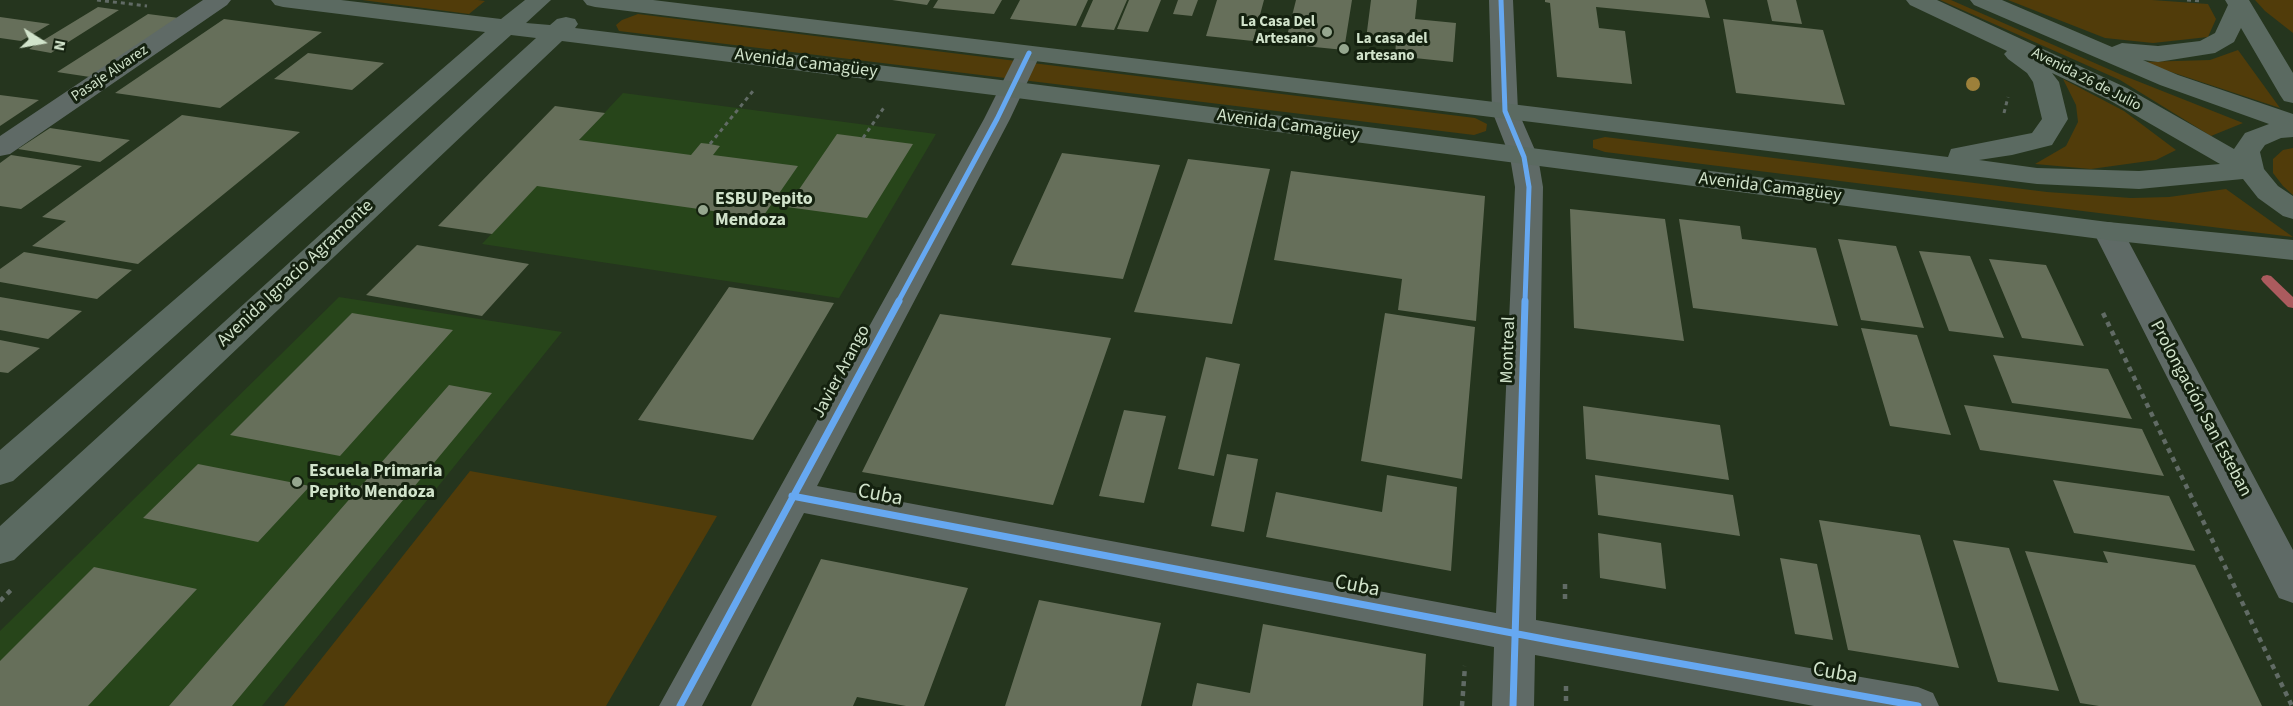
<!DOCTYPE html>
<meta charset="utf-8">
<style>
body{margin:0}
#map{position:relative;width:2293px;height:706px;overflow:hidden;background:#25351e;font-family:"Source Sans 3",sans-serif}
canvas{display:block}
.north{position:absolute;left:12px;top:12px;width:60px;height:60px;-webkit-text-stroke:4px #14210f;paint-order:stroke;rotate:101deg;font-size:16px;font-weight:700;line-height:24px;text-align:center;color:#d1e3cb}
.north::after{content:'';display:block;margin:auto;width:21px;height:27px;background:#d1e3cb;clip-path:polygon(50% 0,100% 100%,50% 72%,0 100%)}
</style>
<div id="map">
<canvas width="2293" height="706"></canvas>
<div class="north">N</div>
</div>
<script>
const ctx = document.querySelector('canvas').getContext('2d');
ctx.lineJoin = 'round';
function fill(path, color) {
  ctx.fillStyle = color;
  ctx.fill(path, 'evenodd');
}
function toPath(rows) {
  const path = new Path2D();
  for (const r of rows) {
    path.moveTo(r[0], r[1]);
    for (let i = 2; i < r.length; i += 2) path.lineTo(r[i], r[i + 1]);
  }
  return path;
}
function strokePath(path, color, width, dash) {
  ctx.strokeStyle = color;
  ctx.lineWidth = width;
  ctx.lineCap = dash ? 'butt' : 'round';
  ctx.setLineDash(dash || []);
  ctx.stroke(path);
}
function label(font, color, halo, rows, align = 'center') {
  ctx.font = font + ' "Source Sans 3",sans-serif';
  ctx.lineWidth = 6;
  ctx.setLineDash([]);
  ctx.textBaseline = 'middle';
  ctx.strokeStyle = halo;
  ctx.fillStyle = color;
  for (const [text, x, y, turn = 0] of rows) {
    ctx.save();
    ctx.translate(x, y);
    ctx.rotate((+turn || 0) * Math.PI / 180);
    ctx.textAlign = isNaN(turn) ? turn : align;
    if (halo) ctx.strokeText(text, 0, 0);
    ctx.fillText(text, 0, 0);
    ctx.restore();
  }
}
fill(toPath([
 [623,93,936,134,839,298,482,244],
 [339,297,562,332,262,706,0,706,0,631]
]), '#27451a');
fill(toPath([
 [362,0,478,0,485,1,469,14],
 [1940,0,1951,0,2122,75,2243,123,2211,136,2120,80],
 [2008,0,2152,0,2208,4,2216,19,2208,37,2153,43,2105,38],
 [2255,0,2293,0,2293,33,2265,11],
 [638,14,1475,118,1487,124,1486,131,1474,135,619,31,616,25,622,20],
 [2238,50,2280,108,2141,62,2210,60],
 [2063,79,2124,111,2176,150,2156,160,2091,169,2035,164,2066,146,2078,122,2076,105],
 [1605,137,2047,192,2131,198,2169,197,2226,189,2293,237,1605,152,1593,148,1593,140],
 [2293,148,2293,195,2283,186,2273,173,2273,159,2283,150],
 [470,471,717,516,606,706,284,706]
]), '#513c0a');
fill(toPath([
 [2267,275,2271,276,2293,297,2293,308,2288,307,2263,282,2261,279,2263,276,2267,275]
]), '#ab5b5e');
fill(toPath([
 [892,0,930,0,927,5],
 [938,0,1002,0,994,14,933,8],
 [1020,0,1088,0,1076,26,1010,19],
 [1093,0,1127,0,1114,30,1081,27],
 [1129,0,1161,0,1148,32,1117,29],
 [1178,0,1198,0,1192,16,1173,14],
 [1217,0,1264,0,1253,41,1206,36],
 [1296,0,1352,0,1344,50,1285,44],
 [1371,0,1417,0,1415,19,1456,23,1453,62,1395,56,1396,42,1366,39],
 [1545,0,1705,0,1710,18,1596,7,1599,28,1625,31,1632,84,1557,77,1550,3,1545,2],
 [1767,0,1796,0,1802,24,1772,21],
 [98,7,119,10,51,53,29,49],
 [148,14,179,18,90,77,57,72],
 [0,17,50,24,21,41,0,38],
 [224,19,322,32,220,108,115,93],
 [1723,19,1823,30,1845,105,1736,93],
 [308,53,384,63,352,90,274,79],
 [0,95,39,100,0,126],
 [555,106,605,113,579,140,691,155,701,143,710,144,720,146,713,155,798,166,762,218,537,186,492,234,438,226],
 [182,115,300,132,138,264,32,246,66,221,42,217],
 [50,128,130,140,100,162,18,149],
 [837,134,913,144,867,218,787,207],
 [1062,153,1160,165,1123,279,1011,265],
 [11,155,82,166,21,209,0,206,0,163],
 [1188,159,1270,169,1232,324,1134,312],
 [1291,171,1485,196,1476,321,1398,310,1402,279,1274,260],
 [1570,209,1665,219,1684,341,1574,328],
 [1679,219,1740,226,1742,239,1816,248,1838,326,1693,308],
 [1838,239,1896,246,1924,328,1861,320],
 [417,245,529,264,482,316,366,295],
 [1919,251,1970,256,2004,338,1949,331],
 [24,252,132,270,97,299,0,282,0,269],
 [1989,259,2046,265,2084,346,2022,338],
 [729,287,834,303,753,440,638,420],
 [0,297,82,311,48,339,0,330],
 [352,313,453,330,340,456,230,435],
 [1385,313,1475,327,1462,479,1361,461],
 [940,314,1111,338,1053,505,862,472],
 [1861,328,1917,335,1951,435,1890,426],
 [0,340,40,348,8,373,0,372],
 [1993,355,2108,369,2132,419,2012,403],
 [1206,357,1240,364,1214,476,1178,469],
 [449,385,492,393,232,706,169,706],
 [1964,405,2142,429,2164,476,1980,450],
 [1583,406,1720,425,1729,480,1586,459],
 [1124,410,1166,416,1144,503,1099,496],
 [1227,454,1258,459,1244,532,1211,526],
 [198,464,310,486,258,542,143,518],
 [1387,475,1457,487,1451,571,1266,537,1276,492,1382,512],
 [1595,475,1733,495,1740,536,1598,515],
 [2053,480,2169,496,2195,551,2074,533],
 [1819,520,1920,535,1959,668,1848,650],
 [1598,533,1661,543,1666,589,1600,578],
 [1953,540,2009,548,2059,691,1998,682],
 [2025,551,2108,563,2103,551,2195,565,2262,706,2099,706,2080,703],
 [1780,558,1817,564,1833,640,1795,634],
 [821,559,968,588,924,706,906,706,857,697,853,706,751,706],
 [94,567,197,589,88,706,0,706,0,661],
 [1039,600,1161,623,1141,706,1005,706],
 [1263,624,1426,654,1423,706,1192,706,1197,683,1250,693]
]), '#666f5a');
strokePath(toPath([
 [97,0,147,6],
 [2187,0,2201,1],
 [2004,113,2008,97],
 [863,138,885,106],
 [710,144,753,91]
]), '#616b65', 3, [4, 4]);
strokePath(toPath([
 [2103,313,2292,706],
 [1565,584,1565,600],
 [0,601,12,589],
 [1566,686,1566,706],
 [1462,706,1465,666]
]), '#616b65', 4.5, [5, 5]);
fill(toPath([
 [203,0,231,0,227,5,10,154,0,156,0,136,203,0],
 [1489,0,1513,0,1518,111,1538,157,1543,187,1536,620,1918,687,1933,693,1939,706,1814,706,1535,655,1534,706,1492,706,1494,647,804,513,702,706,659,706,984,119,1017,53,1020,48,1029,46,1038,48,1041,53,1010,119,817,486,1496,613,1515,187,1510,157,1492,111,1489,0],
 [2108,222,2119,224,2123,231,2293,550,2293,603,2279,598,2093,231,2097,224,2108,222]
]), '#5f6a66');
fill(toPath([
 [271,0,341,0,501,19,525,0,551,0,526,23,550,25,557,19,566,17,575,19,578,24,575,28,1009,81,2108,222,2293,240,2293,260,2108,240,1009,97,562,41,14,560,0,564,0,526,536,38,511,35,13,481,0,485,0,450,485,32,283,7,275,5,271,0],
 [583,0,653,0,1948,157,1951,149,2032,133,2042,119,2033,82,2027,73,2008,59,2004,54,2007,51,1910,5,1906,0,1937,0,2127,88,2234,149,2245,133,2269,124,2160,85,1974,5,1970,0,2002,0,2112,47,2122,43,2158,46,2200,41,2215,33,2228,5,2225,0,2249,0,2293,73,2293,103,2284,101,2280,95,2241,28,2234,42,2215,53,2158,62,2143,60,2178,75,2293,114,2293,137,2281,138,2265,145,2260,152,2264,169,2278,186,2293,196,2293,219,2283,216,2258,198,2243,179,2139,189,2037,184,595,7,587,5,583,0],
 [2052,73,2109,100,2220,164,2139,171,2037,168,1979,160,2012,155,2052,145,2068,119,2059,82,2052,73]
]), '#5b6a61');
strokePath(toPath([
 [1501,0,1505,111,1524,157,1529,187,1525,302],
 [898,302,997,119,1029,53]
]), '#66a8f1', 5);
strokePath(toPath([
 [792,496,1565,643,1918,706],
 [680,706,899,301],
 [1513,706,1525,301]
]), '#66a8f1', 7);
ctx.fillStyle = '#9d803a';
for (const [x, y] of [
 [1973,84]
]) {
  ctx.beginPath();
  ctx.arc(x, y, 7, 0, 2 * Math.PI);
  ctx.fill();
}
for (const [x, y, r, color] of [
 [1327,32,6,"#95a68e"],
 [1344,49,6,"#95a68e"],
 [703,210,6,"#95a68e"],
 [297,482,6,"#95a68e"]
]) {
  const dot = new Path2D();
  dot.arc(x, y, r, 0, 2 * Math.PI);
  ctx.fillStyle = color;
  ctx.fill(dot);
  strokePath(dot, '#14210f', 2);
}
label('bold 15px', '#d1e3cb', '#14210f', [
 ["La Casa Del",1315,23],
 ["Artesano",1315,40],
 ["La casa del",1356,40,"left"],
 ["artesano",1356,57,"left"]
], 'right');
label('15px', '#d1e3cb', '#14210f', [
 ["Pasaje Alvarez",110,74,-34],
 ["Avenida 26 de Julio",2086,80,27]
]);
label('18px', '#d1e3cb', '#14210f', [
 ["Avenida Camagüey",806,64,7],
 ["Avenida Camagüey",1288,126,8],
 ["Avenida Camagüey",1770,188,7],
 ["Avenida Ignacio Agramonte",296,274,-43],
 ["Montreal",1509,350,-88],
 ["Javier Arango",842,372,-62],
 ["Prolongación San Esteban",2200,409,62]
]);
label('bold 18px', '#d1e3cb', '#14210f', [
 ["ESBU Pepito",715,200],
 ["Mendoza",715,221],
 ["Escuela Primaria",309,472],
 ["Pepito Mendoza",309,493]
], 'left');
label('21px', '#d1e3cb', '#14210f', [
 ["Cuba",880,496,11],
 ["Cuba",1357,587,11],
 ["Cuba",1835,674,10]
]);
</script>
